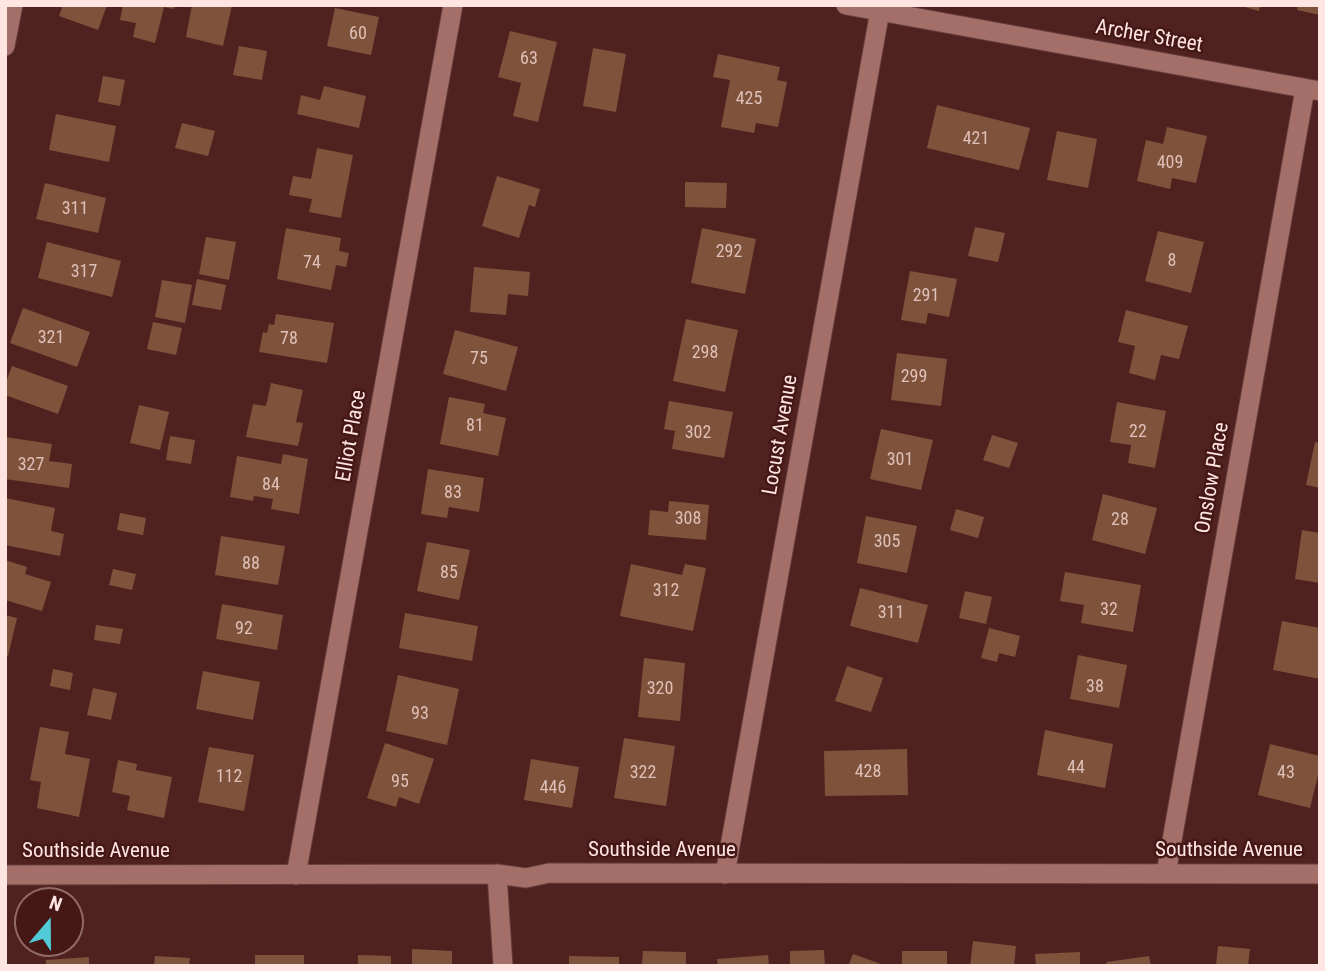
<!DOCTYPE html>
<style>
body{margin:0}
#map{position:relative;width:1325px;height:971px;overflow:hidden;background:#50221f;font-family:"Roboto Condensed",sans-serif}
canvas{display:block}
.frame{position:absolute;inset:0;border:7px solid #fee5e2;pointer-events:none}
.north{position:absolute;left:14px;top:887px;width:70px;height:70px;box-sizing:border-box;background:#451815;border:2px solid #8f6a67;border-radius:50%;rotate:20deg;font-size:19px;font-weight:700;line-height:28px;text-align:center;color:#fee5e2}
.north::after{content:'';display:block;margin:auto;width:24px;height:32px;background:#52cbd9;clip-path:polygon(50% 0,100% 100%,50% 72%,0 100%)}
</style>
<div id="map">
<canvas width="1325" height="971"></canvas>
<div class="frame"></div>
<div class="north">N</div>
</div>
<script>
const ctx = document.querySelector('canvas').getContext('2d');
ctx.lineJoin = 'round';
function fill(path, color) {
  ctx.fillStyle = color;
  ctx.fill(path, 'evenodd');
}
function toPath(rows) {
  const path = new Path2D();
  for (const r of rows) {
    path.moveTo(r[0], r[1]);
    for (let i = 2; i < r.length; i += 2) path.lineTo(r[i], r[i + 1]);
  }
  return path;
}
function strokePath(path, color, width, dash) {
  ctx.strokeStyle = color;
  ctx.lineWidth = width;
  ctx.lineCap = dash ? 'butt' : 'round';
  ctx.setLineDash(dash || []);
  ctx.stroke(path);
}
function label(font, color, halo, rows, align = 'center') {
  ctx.font = font + ' "Roboto Condensed",sans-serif';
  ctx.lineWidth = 5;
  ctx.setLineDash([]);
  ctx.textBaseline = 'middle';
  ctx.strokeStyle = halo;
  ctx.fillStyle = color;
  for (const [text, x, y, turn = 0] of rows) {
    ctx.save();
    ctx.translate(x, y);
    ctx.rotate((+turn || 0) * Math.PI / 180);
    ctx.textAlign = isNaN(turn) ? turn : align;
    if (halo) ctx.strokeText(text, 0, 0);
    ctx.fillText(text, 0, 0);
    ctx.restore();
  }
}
fill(toPath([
 [63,5,107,5,98,30,59,16],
 [123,5,175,5,174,9,164,7,155,43,133,37,136,23,120,20],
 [192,5,232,5,223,46,186,37],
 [1238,5,1260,5,1259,11],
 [1298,5,1320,5,1320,15,1297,10],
 [335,8,379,17,371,55,327,46],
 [510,31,557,42,538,122,513,116,521,83,498,77],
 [239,46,267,51,262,80,233,75],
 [593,48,626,54,616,112,583,106],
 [718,54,780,67,777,80,787,82,778,127,756,123,754,133,721,127,730,80,713,77],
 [103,76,125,80,120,106,98,102],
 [324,86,366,96,359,128,297,114,301,95,320,100],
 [937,105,1030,128,1019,170,927,148],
 [56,114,116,126,109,162,49,150],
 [182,123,215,131,208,156,175,148],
 [1167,127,1207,136,1196,183,1172,178,1170,189,1137,181,1146,140,1163,144],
 [1057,131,1097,139,1088,188,1047,180],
 [317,148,353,155,341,218,309,212,312,199,289,195,293,176,311,179],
 [497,176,540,189,535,207,529,205,519,238,482,226],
 [685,182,727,183,726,208,685,207],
 [45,183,106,198,98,233,36,219],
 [975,227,1005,233,998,262,968,256],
 [286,228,341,238,339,251,349,253,346,267,336,265,331,290,277,279],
 [702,228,756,239,745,294,691,283],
 [1158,231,1204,242,1191,293,1145,281],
 [206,237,236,242,229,280,199,274],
 [47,242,121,261,112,297,38,278],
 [474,267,530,272,528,296,508,294,506,315,470,312],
 [910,271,957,279,949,317,928,313,926,324,901,320],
 [197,279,226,285,221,310,192,305],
 [162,280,192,285,185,323,155,317],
 [23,308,90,332,77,367,10,343],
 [1126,310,1188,326,1179,359,1161,355,1155,380,1129,373,1135,346,1118,342],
 [276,314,334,323,327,363,259,352,263,332,267,333,269,324,274,325],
 [686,319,738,330,725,392,673,381],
 [153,322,182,328,176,355,147,349],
 [455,330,518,347,506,391,443,374],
 [897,353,947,359,941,406,891,400],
 [12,366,68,386,58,414,5,395,5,385],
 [271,383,303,390,296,422,303,423,298,446,246,437,253,404,266,406],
 [449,397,485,404,483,413,506,418,498,456,440,444],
 [669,401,733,412,724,458,672,449,675,431,664,429],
 [1117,402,1166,411,1155,468,1128,463,1131,445,1110,442],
 [139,405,169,412,160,450,130,443],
 [881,429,933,440,921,490,870,479],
 [992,435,1018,443,1009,468,983,460],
 [170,436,195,440,191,464,166,460],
 [5,437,52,444,49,461,72,464,69,488,5,479],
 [1315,442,1320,443,1320,488,1306,485],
 [283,454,308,459,299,514,271,509,273,499,254,496,253,501,230,497,237,456,281,464],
 [428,469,484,478,479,512,449,507,447,518,421,514],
 [1103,494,1157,508,1145,554,1092,540],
 [5,498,55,508,51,531,64,534,60,556,5,545],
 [669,501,709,505,706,540,648,535,650,510,668,512],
 [956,509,984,517,978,538,950,530],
 [120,513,146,518,143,535,117,530],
 [866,516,917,526,907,573,857,563],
 [1302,530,1320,533,1320,583,1295,579],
 [221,536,285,546,278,585,215,575],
 [427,542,470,550,459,600,417,591],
 [5,560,27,567,25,574,51,582,42,611,5,600],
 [631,564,682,575,685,564,706,568,693,631,620,616],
 [113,569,136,574,132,590,109,585],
 [1065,572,1141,585,1133,632,1081,623,1084,605,1060,601],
 [860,588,928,605,918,643,850,626],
 [965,591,992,597,986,624,959,618],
 [222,604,283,615,277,650,216,639],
 [405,613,478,626,472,661,399,648],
 [5,615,17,618,8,656,5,655],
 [1282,621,1320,628,1320,679,1273,670],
 [96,625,123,629,120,644,94,640],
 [989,628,1020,636,1015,657,999,653,997,662,981,658],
 [1078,655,1127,665,1119,708,1070,699],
 [644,658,685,663,680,721,638,717],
 [847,666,883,678,871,712,835,701],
 [53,669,73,673,70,690,50,686],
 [203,671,260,682,253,720,196,709],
 [398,675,459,689,447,745,386,731],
 [93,688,117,693,111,720,87,715],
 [40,727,69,732,65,754,90,759,79,817,37,808,41,782,30,780],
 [1045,730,1113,744,1105,788,1037,775],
 [624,738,675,746,666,806,614,798],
 [385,743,434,759,419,804,399,797,396,807,367,798],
 [1270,744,1320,756,1320,767,1310,808,1258,795],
 [209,747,254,755,244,811,198,802],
 [907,749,908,795,825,796,824,751],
 [531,759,579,767,572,808,524,800],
 [118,760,137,764,136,770,172,777,164,818,127,810,130,796,112,792],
 [973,941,1016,946,1014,966,970,966],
 [1218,946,1250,949,1248,966,1216,966],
 [412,949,452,951,452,966,412,966],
 [824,950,825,966,790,966,790,951],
 [643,951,686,952,686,966,642,966],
 [902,951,947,951,947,966,902,966],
 [1080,952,1080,966,1036,966,1035,954],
 [853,954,884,965,884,966,848,966],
 [255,955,304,955,304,966,255,966],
 [358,955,391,956,391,966,358,966],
 [768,955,769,966,718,966,717,959],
 [155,956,190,958,189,966,154,966],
 [569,956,619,957,619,966,569,966],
 [1149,956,1151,966,1107,966,1106,962],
 [89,957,89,966,46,966,46,960]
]), '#7f523c');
const minor = toPath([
 [846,5,1320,91],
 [5,46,13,5],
 [497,874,503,966],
 [725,874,881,5],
 [1166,874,1305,89],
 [5,875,497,874,526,878,549,873,1320,874],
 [296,875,453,5]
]);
strokePath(minor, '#643d3c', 21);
strokePath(minor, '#a46f69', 19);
label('18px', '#dec0b8', null, [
 ["60",358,34],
 ["63",529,59],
 ["425",749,99],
 ["421",976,139],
 ["409",1170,163],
 ["311",75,209],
 ["292",729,252],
 ["8",1172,261],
 ["74",312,263],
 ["317",84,272],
 ["291",926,296],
 ["321",51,338],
 ["78",289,339],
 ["298",705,353],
 ["75",479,359],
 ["299",914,377],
 ["81",475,426],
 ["22",1138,432],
 ["302",698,433],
 ["301",900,460],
 ["327",31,465],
 ["84",271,485],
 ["83",453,493],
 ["308",688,519],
 ["28",1120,520],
 ["305",887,542],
 ["88",251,564],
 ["85",449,573],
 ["312",666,591],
 ["32",1109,610],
 ["311",891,613],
 ["92",244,629],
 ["38",1095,687],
 ["320",660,689],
 ["93",420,714],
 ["44",1076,768],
 ["428",868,772],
 ["322",643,773],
 ["43",1286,773],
 ["112",229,777],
 ["95",400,782],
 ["446",553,788]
]);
label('21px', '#fee5e2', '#451815', [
 ["Archer Street",1149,37,10],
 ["Locust Avenue",781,435,-80],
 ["Elliot Place",352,436,-80],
 ["Onslow Place",1213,478,-80],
 ["Southside Avenue",662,851],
 ["Southside Avenue",1229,851],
 ["Southside Avenue",96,852]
]);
</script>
